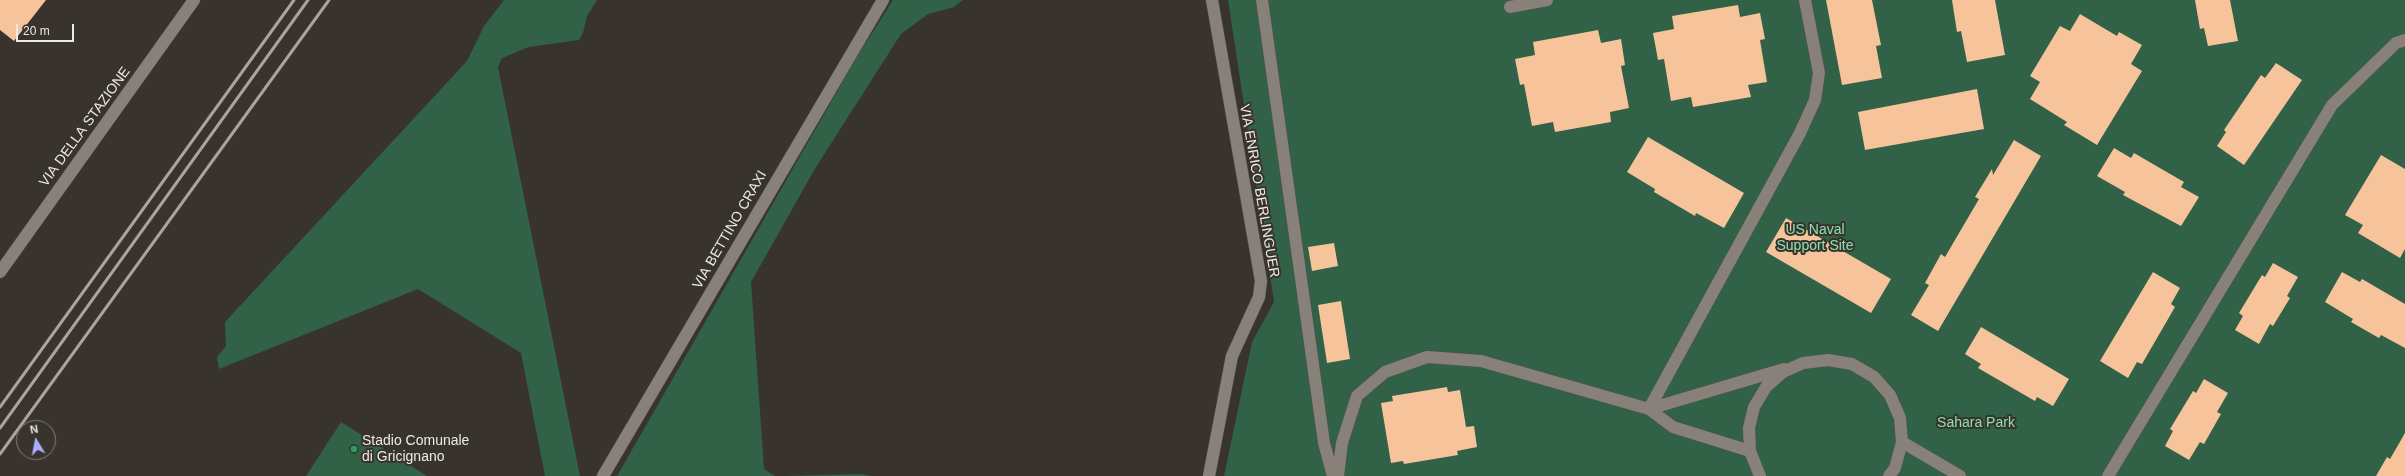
<!DOCTYPE html>
<style>
body{margin:0}
#map{position:relative;width:2405px;height:476px;overflow:hidden;background:#39332d;font-family:Helvetica,sans-serif}
canvas{display:block}
.north{position:absolute;left:16px;top:420px;width:40px;height:40px;box-sizing:border-box;background:#39332d;border:1px solid #817c77;border-radius:50%;rotate:350deg;font-size:11px;font-weight:700;line-height:16px;text-align:center;color:#ede9e5}
.north::after{content:'';display:block;margin:auto;width:14px;height:18px;background:#abaffb;clip-path:polygon(50% 0,100% 100%,50% 72%,0 100%)}
.scale{position:absolute;left:16px;top:24px;width:58px;height:18px;box-sizing:border-box;border:2px solid #ede9e5;border-top:0;padding-left:5px;font-size:12px;line-height:14px;white-space:nowrap;color:#ede9e5;-webkit-text-stroke:3px #39332d;paint-order:stroke}
</style>
<div id="map">
<canvas width="2405" height="476"></canvas>
<div class="north">N</div>
<div class="scale">20 m</div>
</div>
<script>
const ctx = document.querySelector('canvas').getContext('2d');
ctx.lineJoin = 'round';
function fill(path, color) {
  ctx.fillStyle = color;
  ctx.fill(path, 'evenodd');
}
function toPath(rows) {
  const path = new Path2D();
  for (const r of rows) {
    path.moveTo(r[0], r[1]);
    for (let i = 2; i < r.length; i += 2) path.lineTo(r[i], r[i + 1]);
  }
  return path;
}
function strokePath(path, color, width, dash) {
  ctx.strokeStyle = color;
  ctx.lineWidth = width;
  ctx.lineCap = dash ? 'butt' : 'round';
  ctx.setLineDash(dash || []);
  ctx.stroke(path);
}
function label(font, color, halo, rows, align = 'center') {
  ctx.font = font + ' Helvetica,sans-serif';
  ctx.lineWidth = 4;
  ctx.setLineDash([]);
  ctx.textBaseline = 'middle';
  ctx.strokeStyle = halo;
  ctx.fillStyle = color;
  for (const [text, x, y, turn = 0] of rows) {
    ctx.save();
    ctx.translate(x, y);
    ctx.rotate((+turn || 0) * Math.PI / 180);
    ctx.textAlign = isNaN(turn) ? turn : align;
    if (halo) ctx.strokeText(text, 0, 0);
    ctx.fillText(text, 0, 0);
    ctx.restore();
  }
}
fill(toPath([
 [504,0,597,0,587,16,583,33,579,40,529,47,502,58,498,67,580,476,545,476,521,353,418,289,219,369,217,357,226,346,225,322,467,61,484,26],
 [893,0,963,0,954,7,928,14,901,34,816,167,751,282,764,469,775,476,617,476,855,60],
 [1228,0,2405,0,2405,476,1224,476,1252,342,1274,302],
 [341,422,427,476,306,476],
 [860,474,872,476,784,476]
]), '#316146');
fill(toPath([
 [0,0,46,0,14,41,0,30],
 [1826,0,1872,0,1881,45,1876,46,1882,78,1842,85],
 [1952,0,1995,0,2005,55,1967,62,1961,31,1957,32],
 [2195,0,2230,0,2238,41,2208,46,2204,28,2200,29],
 [1738,5,1740,17,1760,13,1765,39,1760,40,1767,82,1748,85,1751,97,1693,107,1691,97,1671,101,1664,59,1658,60,1653,33,1674,29,1672,16],
 [2080,14,2117,36,2119,32,2142,45,2131,64,2142,71,2097,145,2064,125,2067,122,2030,99,2040,82,2030,76,2060,26,2070,31],
 [1598,30,1601,43,1621,39,1625,65,1621,66,1629,108,1610,112,1611,122,1555,132,1553,122,1532,126,1524,84,1520,85,1515,59,1535,55,1533,42],
 [2276,63,2302,80,2244,165,2217,146,2226,132,2224,130,2261,75,2265,78],
 [1977,89,1984,129,1865,150,1858,112],
 [1648,137,1744,193,1724,228,1696,213,1695,216,1654,192,1655,189,1627,172],
 [2014,140,2041,156,1938,331,1911,315,1929,285,1925,283,1941,254,1945,257,1979,199,1975,197,1992,169,1993,175],
 [2114,148,2131,158,2134,153,2184,182,2181,187,2199,197,2181,226,2123,195,2125,192,2097,176],
 [2381,155,2405,169,2405,249,2400,258,2358,233,2363,225,2345,215],
 [1786,218,1891,279,1871,313,1766,252],
 [1334,243,1338,266,1312,271,1308,247],
 [2273,263,2298,277,2287,296,2290,298,2273,326,2270,324,2259,344,2235,330,2243,316,2239,313,2262,275,2265,277],
 [2153,272,2180,288,2171,304,2175,307,2142,364,2137,362,2128,378,2100,361],
 [2342,272,2360,282,2362,279,2405,304,2405,348,2381,335,2379,338,2351,322,2353,319,2325,302],
 [1341,301,1350,359,1327,363,1318,305],
 [1981,327,2069,379,2053,406,2037,397,2035,401,1978,368,1981,364,1965,354],
 [2204,379,2228,393,2217,412,2221,414,2204,444,2200,442,2189,460,2165,446,2173,431,2170,429,2193,391,2196,393],
 [1447,387,1448,392,1460,390,1466,427,1474,426,1477,447,1457,451,1458,455,1404,464,1403,461,1391,463,1381,403,1393,401,1392,396],
 [2405,433,2405,476,2376,476,2387,457,2390,459]
]), '#f6c39b');
const minor = toPath([
 [1262,0,1324,443,1333,476],
 [1510,7,1547,0],
 [1649,409,1800,133,1815,100,1819,73,1805,0],
 [1649,409,1784,369],
 [1902,442,1960,476],
 [603,476,883,0],
 [1209,476,1232,356,1259,297,1261,281,1212,0],
 [1338,476,1342,443,1357,396,1385,372,1427,357,1481,361,1649,409,1673,427,1750,451],
 [1760,476,1750,451,1749,428,1754,407,1766,387,1783,372,1803,363,1828,360,1852,364,1874,377,1890,395,1900,418,1902,442,1895,468,1889,476],
 [2108,476,2332,105,2396,43,2405,40]
]);
const tertiary = toPath([
 [0,272,194,0]
]);
strokePath(minor, '#55514b', 13);
strokePath(tertiary, '#55514b', 13);
strokePath(minor, '#88817a', 12);
strokePath(tertiary, '#88817a', 12);
strokePath(toPath([
 [0,407,294,0],
 [0,428,308,0],
 [0,454,329,0]
]), '#a9a4a0', 3);
for (const [x, y, r, color] of [
 [354,449,4,"#2e9e5b"]
]) {
  const dot = new Path2D();
  dot.arc(x, y, r, 0, 2 * Math.PI);
  ctx.fillStyle = color;
  ctx.fill(dot);
  strokePath(dot, '#39332d', 1.5);
}
label('14px', '#ede9e5', '#39332d', [
 ["VIA DELLA STAZIONE",85,127,-54],
 ["VIA ENRICO BERLINGUER",1259,191,80],
 ["VIA BETTINO CRAXI",730,230,-60]
]);
label('14px', '#8ce1b0', '#39332d', [
 ["US Naval",1815,230],
 ["Support Site",1815,246],
 ["Sahara Park",1976,423]
]);
label('14px', '#ede9e5', '#39332d', [
 ["Stadio Comunale",362,441],
 ["di Gricignano",362,457]
], 'left');
</script>
